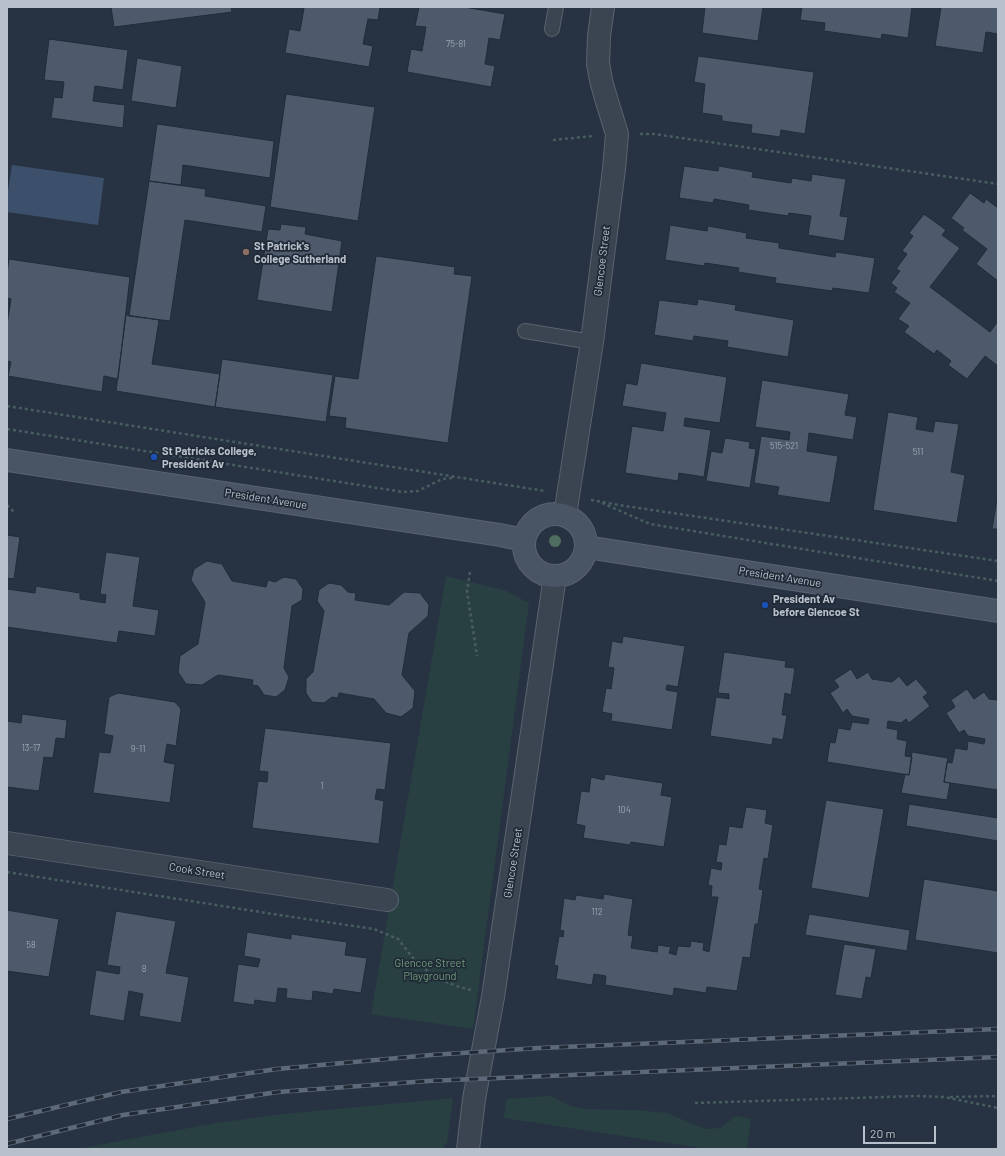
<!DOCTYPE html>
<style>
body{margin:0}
#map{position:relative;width:1005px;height:1156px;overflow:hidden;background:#273342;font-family:Barlow,sans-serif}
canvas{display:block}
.frame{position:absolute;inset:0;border:8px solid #b8c0cc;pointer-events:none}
.scale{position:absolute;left:863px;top:1126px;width:73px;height:18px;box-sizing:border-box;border:2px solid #b8c0cc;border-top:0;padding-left:5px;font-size:12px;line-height:14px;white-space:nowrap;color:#b8c0cc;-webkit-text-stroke:3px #202a37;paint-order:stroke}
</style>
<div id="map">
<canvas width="1005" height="1156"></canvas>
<div class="frame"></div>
<div class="scale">20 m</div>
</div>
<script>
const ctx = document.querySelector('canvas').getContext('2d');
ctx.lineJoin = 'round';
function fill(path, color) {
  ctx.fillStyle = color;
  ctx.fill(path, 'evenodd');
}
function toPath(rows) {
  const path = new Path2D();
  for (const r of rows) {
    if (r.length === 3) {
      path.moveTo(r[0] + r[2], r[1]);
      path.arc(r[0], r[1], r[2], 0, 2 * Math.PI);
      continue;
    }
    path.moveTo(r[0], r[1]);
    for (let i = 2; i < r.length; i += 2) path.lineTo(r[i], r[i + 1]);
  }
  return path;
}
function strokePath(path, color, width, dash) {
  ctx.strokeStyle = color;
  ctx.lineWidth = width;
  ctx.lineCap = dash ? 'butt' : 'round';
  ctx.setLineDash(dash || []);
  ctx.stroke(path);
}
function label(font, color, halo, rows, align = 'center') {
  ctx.font = font + ' Barlow,sans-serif';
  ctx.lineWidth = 3.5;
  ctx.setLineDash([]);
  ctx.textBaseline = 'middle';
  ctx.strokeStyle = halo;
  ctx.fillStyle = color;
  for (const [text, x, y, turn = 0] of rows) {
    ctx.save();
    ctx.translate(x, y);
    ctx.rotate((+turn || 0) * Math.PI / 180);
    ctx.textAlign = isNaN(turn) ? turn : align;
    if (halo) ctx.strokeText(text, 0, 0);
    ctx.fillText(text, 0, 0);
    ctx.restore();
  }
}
fill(toPath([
 [446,576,504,590,529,603,473,1029,371,1014],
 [551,1096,570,1106,586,1109,635,1110,667,1113,705,1129,720,1128,736,1116,751,1119,747,1149,708,1149,504,1118,506,1099],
 [453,1098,447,1143,442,1149,77,1149,216,1123,284,1114]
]), '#294043');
fill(toPath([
 [12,165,104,178,98,225,7,212,7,197]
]), '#3d506b');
const building = toPath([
 [111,7,231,7,232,12,114,27,111,7],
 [299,7,380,7,378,20,368,19,363,44,373,46,369,67,285,53,289,29,300,31,304,8,299,7],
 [419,7,464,7,505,14,500,40,489,38,485,64,495,66,491,87,407,72,411,49,422,51,426,27,415,26,419,7],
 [705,7,763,7,758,41,702,33,705,7],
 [802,7,912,7,908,38,882,34,881,39,824,31,825,23,800,20,802,7],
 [941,7,998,7,998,34,986,32,983,53,935,46,941,7],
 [49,39,128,50,123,90,95,86,93,101,125,105,123,128,51,118,54,97,62,98,64,82,44,80,49,39],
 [698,56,814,72,805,134,781,130,780,137,751,133,752,125,722,121,722,116,702,113,705,84,694,82,698,56],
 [137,58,182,66,176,108,131,101,137,58],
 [286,94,375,107,358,221,270,207,286,94],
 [157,124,274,141,270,178,183,165,181,185,149,181,157,124],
 [684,166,718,171,719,166,753,172,752,177,791,183,792,178,811,181,812,174,846,179,840,216,848,217,844,241,808,235,811,216,789,213,788,216,748,210,749,205,714,199,713,203,679,198,684,166],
 [149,181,206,189,205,196,266,206,262,232,185,220,170,321,129,316,149,181],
 [970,193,984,203,986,199,998,208,998,281,976,264,987,249,962,230,964,228,951,218,970,193],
 [924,214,946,230,942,235,960,248,930,287,990,332,998,321,998,366,985,356,967,379,948,365,951,361,937,350,934,354,904,332,909,326,898,319,910,303,894,292,897,288,891,283,900,271,896,269,907,254,902,251,913,236,909,233,924,214],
 [281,224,306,227,305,234,342,241,332,312,257,300,268,229,280,230,281,224],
 [670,225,707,231,708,226,747,233,746,238,779,243,779,248,835,257,836,252,875,258,869,293,833,288,832,291,775,283,776,278,738,272,739,268,705,263,704,266,665,260,670,225],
 [376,256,455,267,454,274,472,276,448,443,345,428,346,418,329,416,335,376,358,379,376,256],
 [9,259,130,277,118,379,104,376,102,392,8,376,11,362,7,361,7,324,11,299,7,298,7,273,9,259],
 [698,299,736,305,735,310,794,320,788,357,727,347,728,341,694,336,693,341,654,335,659,300,697,305,698,299],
 [126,315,159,320,152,364,220,374,215,407,116,391,126,315],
 [222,359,333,375,326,422,215,407,222,359],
 [641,363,727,377,720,423,685,418,684,426,711,430,704,477,679,473,678,481,625,473,632,426,663,431,666,413,622,406,626,383,637,385,641,363],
 [762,380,849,394,845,415,857,417,853,440,809,433,807,451,838,456,830,503,777,495,779,487,754,483,761,436,789,440,790,432,755,427,762,380],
 [888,412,918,417,916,429,933,432,935,421,959,424,951,472,965,475,957,523,873,510,888,412],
 [725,438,750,442,749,448,756,449,750,488,706,481,711,451,722,453,725,438],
 [998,493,998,529,992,529,998,493],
 [7,535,20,537,14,579,7,578,7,535],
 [106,552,140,557,133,606,159,610,155,636,119,631,117,643,7,627,7,589,35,593,36,586,80,593,80,599,105,603,106,595,100,594,106,552],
 [207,561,222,564,232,581,266,587,268,580,275,582,284,577,296,579,303,589,302,600,292,606,284,668,289,677,285,690,276,697,264,695,258,686,252,685,253,680,218,675,202,685,186,684,178,672,180,656,198,644,205,602,191,580,194,569,207,561],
 [329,583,341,585,348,592,356,593,355,600,389,605,404,592,420,593,429,605,428,616,409,633,402,675,415,691,413,708,401,717,386,713,374,699,339,693,338,698,332,697,324,703,312,702,306,693,306,679,313,672,324,611,317,601,319,590,329,583],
 [623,636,685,646,678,687,667,685,666,690,678,692,672,730,611,721,612,714,602,712,606,688,611,689,614,668,608,667,612,641,622,643,623,636],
 [724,652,786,661,785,667,795,668,791,695,785,693,782,715,787,715,783,740,773,738,772,745,710,736,716,697,729,699,729,694,718,693,724,652],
 [851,669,857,679,868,672,872,679,892,682,899,676,907,686,916,679,928,693,923,697,930,706,909,723,906,719,901,723,888,721,887,728,898,730,897,739,907,741,905,756,912,757,909,775,827,762,830,742,835,743,838,728,850,730,852,722,868,724,869,719,852,716,847,709,843,713,830,693,839,687,834,680,851,669],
 [967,689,974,699,984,692,989,699,998,700,998,790,944,782,947,762,952,763,955,748,967,750,968,741,984,744,985,739,968,736,964,730,959,733,946,713,955,707,951,700,967,689],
 [118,693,175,702,181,709,176,746,167,744,164,762,175,764,170,803,93,793,99,752,110,753,113,736,104,734,109,697,118,693],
 [22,714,67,720,65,739,56,738,53,758,44,757,39,791,7,787,7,721,21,723,22,714],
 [265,728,391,743,385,790,377,789,375,799,384,801,379,844,252,828,258,781,267,782,268,772,259,771,265,728],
 [912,752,948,758,944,782,950,783,947,800,901,793,905,774,909,775,912,752],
 [605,774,663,783,661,795,672,797,664,847,631,842,630,845,583,838,585,826,576,824,581,791,589,792,591,777,604,780,605,774],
 [826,800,884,809,869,898,811,888,826,800],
 [909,804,998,818,998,841,906,826,909,804],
 [746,807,767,810,765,823,773,825,768,859,764,858,759,889,763,890,758,924,755,924,750,958,743,957,737,991,707,987,706,993,674,988,673,996,605,985,606,976,594,974,592,985,556,979,558,966,554,965,559,936,563,937,564,931,560,930,564,898,575,900,576,895,603,899,604,894,633,899,628,935,633,936,631,948,657,952,658,945,671,947,669,953,676,955,678,946,690,947,691,941,704,943,703,950,709,952,718,897,711,897,712,886,708,885,711,868,721,870,722,863,716,862,719,844,726,845,729,826,742,828,746,807],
 [924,879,998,891,998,953,915,940,924,879],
 [7,910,59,919,49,977,7,971,7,910],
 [116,911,176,921,166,973,189,977,181,1023,139,1016,143,994,129,991,124,1021,89,1015,96,970,119,974,120,967,107,965,116,911],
 [809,914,910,930,907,951,805,935,809,914],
 [247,932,291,939,291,934,347,942,345,955,367,958,361,993,334,989,333,994,313,991,312,1001,286,998,287,989,278,988,276,1003,255,1000,254,1005,233,1002,238,964,258,967,260,959,244,956,247,932],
 [844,944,876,949,871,978,866,977,862,999,835,995,844,944]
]);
fill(building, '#4d5a6b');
strokePath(building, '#222c39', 1);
const lane = toPath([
 [552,29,556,7],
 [525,331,592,342]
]);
const street = toPath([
 [565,515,592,342,614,169,617,134,605,95,601,80,598,64,599,36,603,7],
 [7,843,387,900],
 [468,1149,474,1099,493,997,555,576]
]);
const secondary = toPath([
 [7,460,500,535,524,540],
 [555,545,31],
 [586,547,998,611]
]);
strokePath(lane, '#59636f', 16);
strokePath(street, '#59636f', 24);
strokePath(secondary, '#59636f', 24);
strokePath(toPath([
 [640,134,654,134,998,184],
 [553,140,593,136],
 [7,406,545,491],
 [7,429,403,492,418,491,442,479,453,478],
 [591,500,625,506,998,561],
 [602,503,650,524,998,581],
 [7,505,14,512],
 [470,572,467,591,477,656],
 [7,872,273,914,374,929,398,939,413,958,433,976,456,986,471,990],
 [950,1097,998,1096],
 [695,1103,917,1096,944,1097,998,1108]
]), '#475d60', 2.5, [3, 3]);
strokePath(lane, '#3b4552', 14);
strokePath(street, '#3b4552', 22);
strokePath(secondary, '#495465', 22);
const rail = toPath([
 [7,1119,121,1092,277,1069,431,1055,539,1048,998,1029],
 [7,1144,123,1115,278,1092,428,1081,998,1057]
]);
strokePath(rail, '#5d6979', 4.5);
strokePath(rail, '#202a37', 3, [9]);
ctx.fillStyle = '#4f6d60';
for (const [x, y] of [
 [555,541]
]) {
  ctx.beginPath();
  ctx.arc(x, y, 6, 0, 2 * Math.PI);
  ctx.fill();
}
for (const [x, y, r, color] of [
 [246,252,4,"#8d6e63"],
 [154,457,4,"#1a4fb4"],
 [765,605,4,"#1a4fb4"]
]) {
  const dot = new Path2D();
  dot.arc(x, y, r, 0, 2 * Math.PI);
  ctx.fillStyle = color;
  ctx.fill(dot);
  strokePath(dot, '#202a37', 1.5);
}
label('9px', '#9da6b4', null, [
 ["75-81",456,44],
 ["515-521",784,446],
 ["511",918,452],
 ["13-17",31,748],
 ["9-11",138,749],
 ["1",322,786],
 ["104",624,810],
 ["112",597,912],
 ["58",31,945],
 ["8",144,969]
]);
label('bold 11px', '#b8c0cc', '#202a37', [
 ["St Patrick's",254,246],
 ["College Sutherland",254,259],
 ["St Patricks College,",162,451],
 ["President Av",162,464],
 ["President Av",773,599],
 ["before Glencoe St",773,612]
], 'left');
label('11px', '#b8c0cc', '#202a37', [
 ["Glencoe Street",602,261,-83],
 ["President Avenue",266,499,9],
 ["President Avenue",780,577,9],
 ["Glencoe Street",513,863,-81],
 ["Cook Street",197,871,9]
]);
label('11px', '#709c79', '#202a37', [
 ["Glencoe Street",430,963],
 ["Playground",430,976]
]);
</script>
